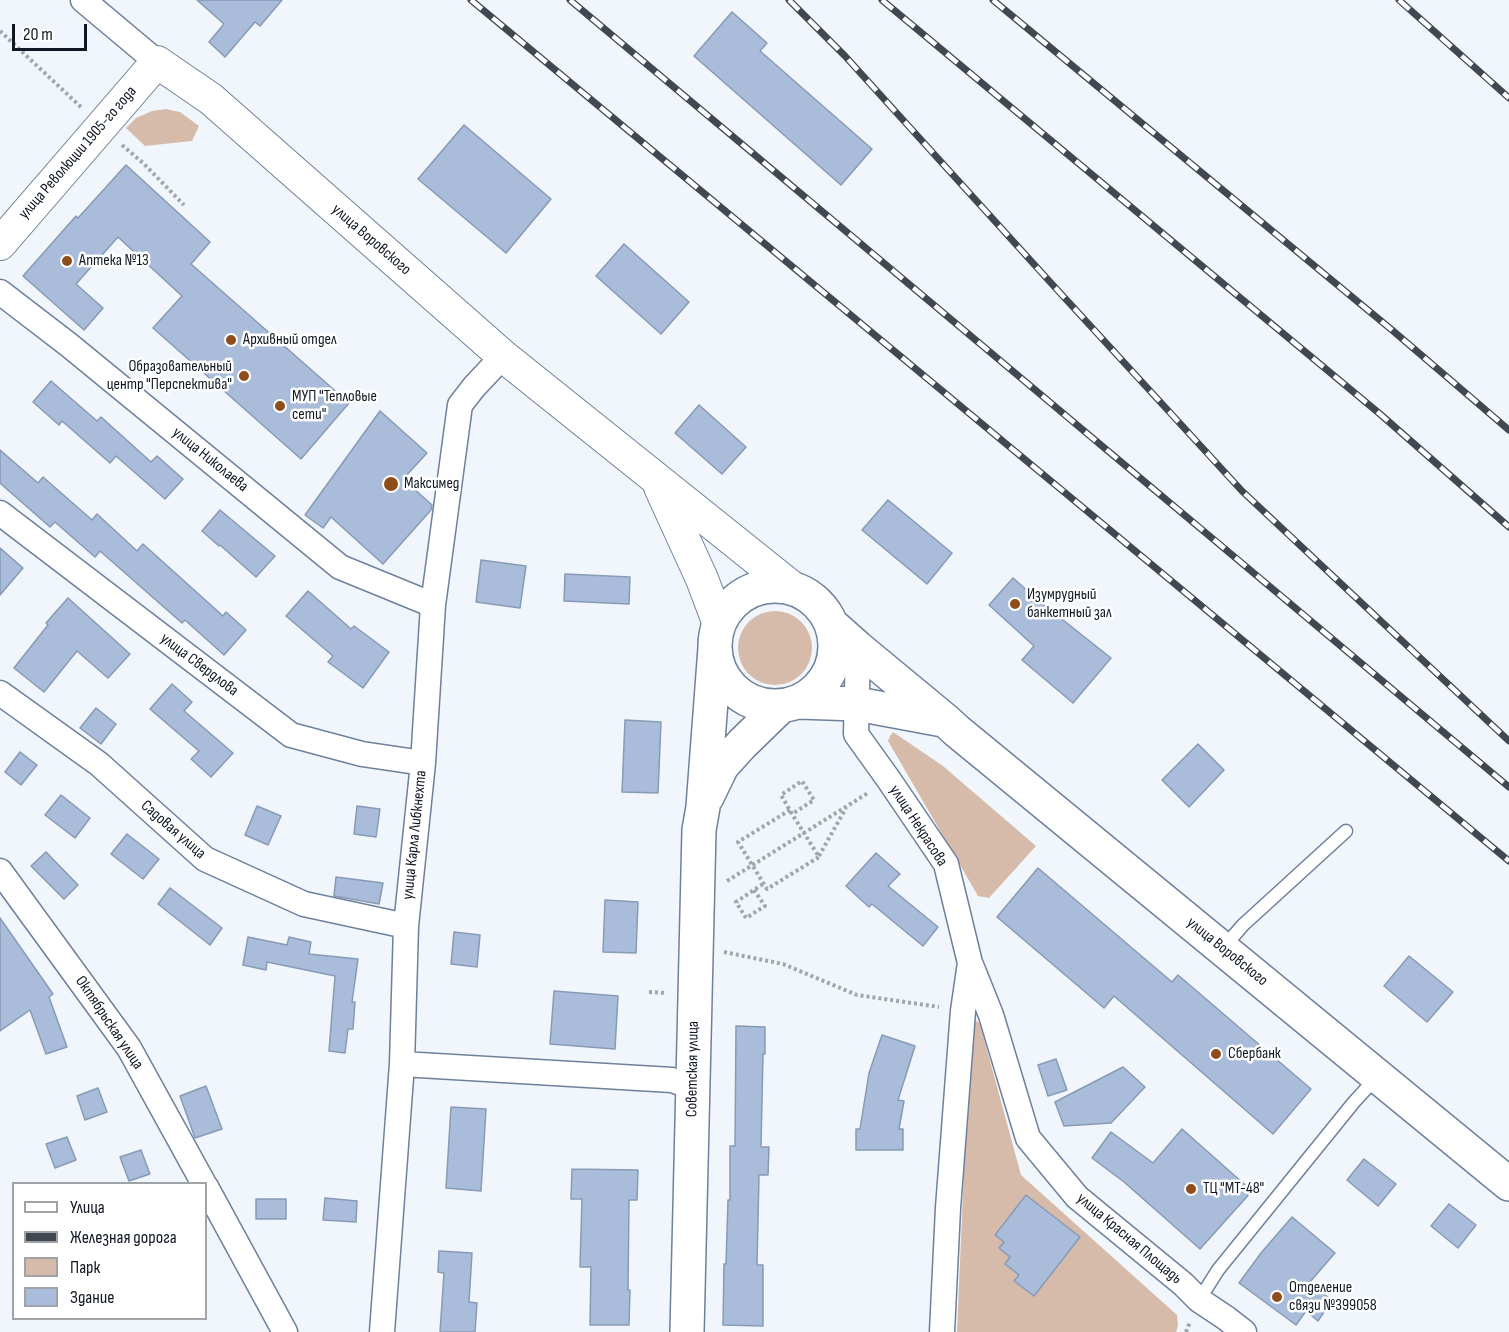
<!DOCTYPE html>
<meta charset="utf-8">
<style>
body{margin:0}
#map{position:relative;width:1509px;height:1332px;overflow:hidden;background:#f1f6fc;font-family:"Sofia Sans Condensed",sans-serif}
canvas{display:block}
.legend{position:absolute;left:12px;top:1182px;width:195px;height:138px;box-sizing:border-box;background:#fff;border:2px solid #a0a3a7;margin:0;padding:8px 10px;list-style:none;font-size:18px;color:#111823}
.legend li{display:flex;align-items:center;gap:12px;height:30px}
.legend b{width:30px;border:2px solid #a0a3a7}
.scale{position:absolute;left:12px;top:24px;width:75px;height:27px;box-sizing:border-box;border:3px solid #111823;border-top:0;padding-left:8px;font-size:18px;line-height:21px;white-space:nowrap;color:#111823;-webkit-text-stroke:4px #fff;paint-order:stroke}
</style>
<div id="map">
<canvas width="1509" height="1332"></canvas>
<ul class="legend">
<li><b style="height:8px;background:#fff"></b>Улица</li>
<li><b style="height:8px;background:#424852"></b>Железная дорога</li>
<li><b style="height:16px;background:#d7bbaa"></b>Парк</li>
<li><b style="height:16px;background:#a9bcda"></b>Здание</li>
</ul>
<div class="scale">20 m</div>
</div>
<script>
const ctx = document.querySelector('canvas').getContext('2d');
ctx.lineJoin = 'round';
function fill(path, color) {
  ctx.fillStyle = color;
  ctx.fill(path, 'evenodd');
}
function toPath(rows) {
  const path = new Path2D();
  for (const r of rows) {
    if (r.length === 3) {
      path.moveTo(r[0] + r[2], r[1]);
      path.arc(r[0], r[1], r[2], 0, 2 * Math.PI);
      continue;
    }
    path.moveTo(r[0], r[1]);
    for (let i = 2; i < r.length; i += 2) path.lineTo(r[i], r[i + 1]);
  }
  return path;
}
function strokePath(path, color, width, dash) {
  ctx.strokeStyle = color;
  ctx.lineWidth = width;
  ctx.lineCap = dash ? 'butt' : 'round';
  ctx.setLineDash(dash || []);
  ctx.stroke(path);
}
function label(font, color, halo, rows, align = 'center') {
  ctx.font = font + ' "Sofia Sans Condensed",sans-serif';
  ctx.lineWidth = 5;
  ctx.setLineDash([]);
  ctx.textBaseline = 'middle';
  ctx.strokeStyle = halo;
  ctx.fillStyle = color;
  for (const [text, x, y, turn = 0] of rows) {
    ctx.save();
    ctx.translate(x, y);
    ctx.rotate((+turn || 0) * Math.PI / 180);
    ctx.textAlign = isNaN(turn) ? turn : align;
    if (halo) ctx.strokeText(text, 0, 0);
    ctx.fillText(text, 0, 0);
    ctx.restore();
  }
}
fill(toPath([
 [166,109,180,112,199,126,192,141,145,146,126,128,136,118,152,111],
 [775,648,37],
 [893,732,943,766,1036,846,989,898,978,896,888,741,890,736],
 [977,1021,980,1024,1021,1175,1177,1315,1178,1326,1176,1332,957,1332,970,1028,973,1022]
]), '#d7bbaa');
const building = toPath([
 [197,0,282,0,260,26,255,22,225,57,209,42,224,24,197,0],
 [732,12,767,43,760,51,872,149,841,185,694,56,732,12],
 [464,125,551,199,506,253,418,179,464,125],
 [126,165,210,242,191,264,349,403,301,459,153,328,182,296,118,237,76,284,103,308,84,330,23,276,76,216,78,218,126,165],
 [624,244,689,302,661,334,596,276,624,244],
 [51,381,97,421,101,417,151,462,157,456,183,479,165,499,116,456,110,463,62,421,59,425,33,402,51,381],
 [699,405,746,447,722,474,675,433,699,405],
 [380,411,427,453,403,479,432,505,431,510,383,564,331,517,323,528,305,515,380,411],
 [0,450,38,483,43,477,92,520,97,514,137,551,143,544,223,616,226,612,246,630,224,655,185,620,182,623,100,551,95,557,55,522,50,527,0,483,0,450],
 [888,500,952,553,927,584,862,530,888,500],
 [220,510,275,556,256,577,220,545,219,546,202,531,220,510],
 [0,548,23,568,0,595,0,548],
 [481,560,526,566,520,608,476,602,481,560],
 [565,574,630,577,629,604,564,601,565,574],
 [1013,578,1057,617,1058,616,1111,658,1073,703,1022,660,1034,646,989,605,1013,578],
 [308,591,351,629,354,626,389,652,363,688,328,662,333,656,286,616,308,591],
 [68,598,130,654,108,678,77,651,44,692,14,668,48,625,46,623,68,598],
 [172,684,192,702,184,711,233,753,211,777,191,759,199,751,150,709,172,684],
 [96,708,116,724,101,744,80,728,96,708],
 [625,720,661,722,658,793,622,792,625,720],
 [1198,744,1224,770,1189,807,1162,780,1198,744],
 [20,752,37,765,21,785,5,772,20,752],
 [61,795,90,818,75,838,45,815,61,795],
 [257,806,281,816,268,845,245,835,257,806],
 [357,806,380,809,376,837,354,834,357,806],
 [127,834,159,859,143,879,111,854,127,834],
 [46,852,78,885,64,899,31,866,46,852],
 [876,853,900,874,888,886,938,927,923,946,872,904,869,907,846,886,876,853],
 [1038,868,1172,982,1178,975,1311,1089,1273,1134,1114,996,1104,1008,997,917,1038,868],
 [336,877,383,883,379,904,334,896,336,877],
 [170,888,222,928,210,945,158,904,170,888],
 [605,900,638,902,636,953,603,952,605,900],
 [0,918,53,994,49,997,67,1047,46,1054,30,1010,0,1031,0,918],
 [454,932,480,935,477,967,451,964,454,932],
 [248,937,287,945,289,937,311,942,309,954,358,959,352,1002,355,1002,353,1029,348,1029,345,1053,329,1051,335,976,267,962,266,970,243,965,248,937],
 [1409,956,1453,992,1427,1022,1384,986,1409,956],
 [554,991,618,996,615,1049,550,1044,554,991],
 [736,1026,765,1027,765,1054,763,1054,761,1147,769,1147,768,1175,759,1175,757,1265,763,1265,763,1326,723,1325,724,1264,726,1264,728,1200,730,1200,730,1146,735,1146,736,1026],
 [882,1035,915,1046,898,1100,904,1101,899,1129,903,1129,903,1150,856,1150,856,1129,860,1129,869,1073,882,1035],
 [1056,1059,1067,1090,1048,1096,1038,1065,1056,1059],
 [1123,1067,1145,1087,1111,1123,1064,1126,1055,1102,1123,1067],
 [206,1086,222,1129,195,1138,180,1096,206,1086],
 [98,1088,107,1112,85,1120,77,1096,98,1088],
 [451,1107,486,1109,481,1191,446,1188,451,1107],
 [1182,1129,1252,1191,1200,1249,1124,1182,1092,1158,1111,1132,1153,1163,1182,1129],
 [67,1137,76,1160,55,1168,46,1144,67,1137],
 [141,1150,150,1174,129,1181,120,1157,141,1150],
 [1364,1159,1396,1184,1378,1206,1347,1180,1364,1159],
 [572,1169,638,1170,637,1200,629,1200,628,1290,630,1290,629,1325,590,1325,591,1267,580,1267,582,1199,571,1199,572,1169],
 [1026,1195,1080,1237,1034,1296,1014,1281,1019,1275,1005,1264,1010,1257,999,1248,1004,1242,995,1235,1026,1195],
 [325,1198,357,1201,356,1222,323,1220,325,1198],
 [256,1199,286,1199,286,1219,256,1219,256,1199],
 [1449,1204,1476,1225,1458,1248,1431,1226,1449,1204],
 [1292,1217,1335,1253,1309,1283,1332,1300,1318,1321,1306,1311,1296,1325,1239,1283,1261,1253,1292,1217],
 [439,1251,472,1253,469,1302,477,1303,475,1332,440,1332,444,1273,438,1272,439,1251]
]);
fill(building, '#a9bcda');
strokePath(building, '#879ab6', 1.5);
const service = toPath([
 [1223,948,1243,925,1346,831],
 [1199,1300,1218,1270,1354,1102,1377,1077]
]);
const minor = toPath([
 [83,0,157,62],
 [0,292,69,345,340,567,433,605],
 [0,513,291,735,362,754,423,763],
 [858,648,856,734,889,780,946,864,970,963,963,1011,948,1208,942,1332],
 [0,693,99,764,205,859,304,904,406,926],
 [0,871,129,1048,204,1184],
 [971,965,991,1015,1028,1138,1077,1197,1183,1284,1199,1300,1226,1318,1244,1332],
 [402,1064,672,1080,692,1087],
 [206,1187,285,1332],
 [382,1332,402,1064,406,926,423,763,433,605,460,405,474,387,503,356]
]);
const tertiary = toPath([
 [0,244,157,62,211,99,503,356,794,589],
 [660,487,702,579,719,624]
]);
const secondary = toPath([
 [775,646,60],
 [831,624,858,648,945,720,957,731,1509,1184],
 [799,702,857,704,943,720],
 [707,797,722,766,742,744,780,707],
 [687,1332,699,830,703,807,715,648]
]);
strokePath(service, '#6e809c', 15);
strokePath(minor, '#6e809c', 27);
strokePath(tertiary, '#6e809c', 34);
strokePath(secondary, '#6e809c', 36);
strokePath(toPath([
 [0,31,82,108],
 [122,145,143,163,184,205],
 [790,810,738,842,767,889,819,857,792,814,781,795,802,781,814,800,792,814],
 [819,856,846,808],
 [727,881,868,793],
 [754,890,765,906,746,918,736,902,763,884],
 [724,952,783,964,857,995,939,1007],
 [649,992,667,993],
 [1186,1332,1190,1322]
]), '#a1a6ae', 4, [3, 3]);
strokePath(service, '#fff', 12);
strokePath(minor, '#fff', 24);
strokePath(tertiary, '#fff', 32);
strokePath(secondary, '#fff', 33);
const rail = toPath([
 [471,0,1509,861],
 [570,0,1509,787],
 [789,0,845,56,1051,283,1242,491,1509,741],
 [882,0,1380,414,1509,527],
 [993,0,1392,330,1509,430],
 [1399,0,1509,98]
]);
strokePath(rail, '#424852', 7);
strokePath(rail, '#fff', 4.5, [14]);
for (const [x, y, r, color] of [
 [67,261,6,"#8f4d1b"],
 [231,340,6,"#8f4d1b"],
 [244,376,6,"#8f4d1b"],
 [280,406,6,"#8f4d1b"],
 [391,484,8,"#8f4d1b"],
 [1015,604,6,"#8f4d1b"],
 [1216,1054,6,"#8f4d1b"],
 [1191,1189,6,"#8f4d1b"],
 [1277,1297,6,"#8f4d1b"]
]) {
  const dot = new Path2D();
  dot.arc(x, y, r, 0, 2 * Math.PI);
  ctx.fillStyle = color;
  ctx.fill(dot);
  strokePath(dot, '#fff', 2);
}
label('16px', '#111823', '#fff', [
 ["улица Революции 1905-го года",78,153,-49],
 ["улица Воровского",371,240,41],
 ["улица Николаева",210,460,39],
 ["улица Свердлова",199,665,37],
 ["улица Некрасова",918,826,57],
 ["Садовая улица",173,830,41],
 ["улица Карла Либкнехта",415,835,-84],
 ["улица Воровского",1227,952,39],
 ["Октябрьская улица",109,1023,56],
 ["Советская улица",693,1069,-89],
 ["улица Красная Площадь",1129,1239,40]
]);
label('16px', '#111823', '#fff', [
 ["Аптека №13",79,261],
 ["Архивный отдел",243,340],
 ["Образовательный",232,367,"right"],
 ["центр \"Перспектива\"",232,385,"right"],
 ["МУП \"Тепловые",292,397],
 ["сети\"",292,415],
 ["Максимед",404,484],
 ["Изумрудный",1027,595],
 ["банкетный зал",1027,613],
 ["Сбербанк",1228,1054],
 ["ТЦ \"МТ-48\"",1203,1189],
 ["Отделение",1289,1288],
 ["связи №399058",1289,1306]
], 'left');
</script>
